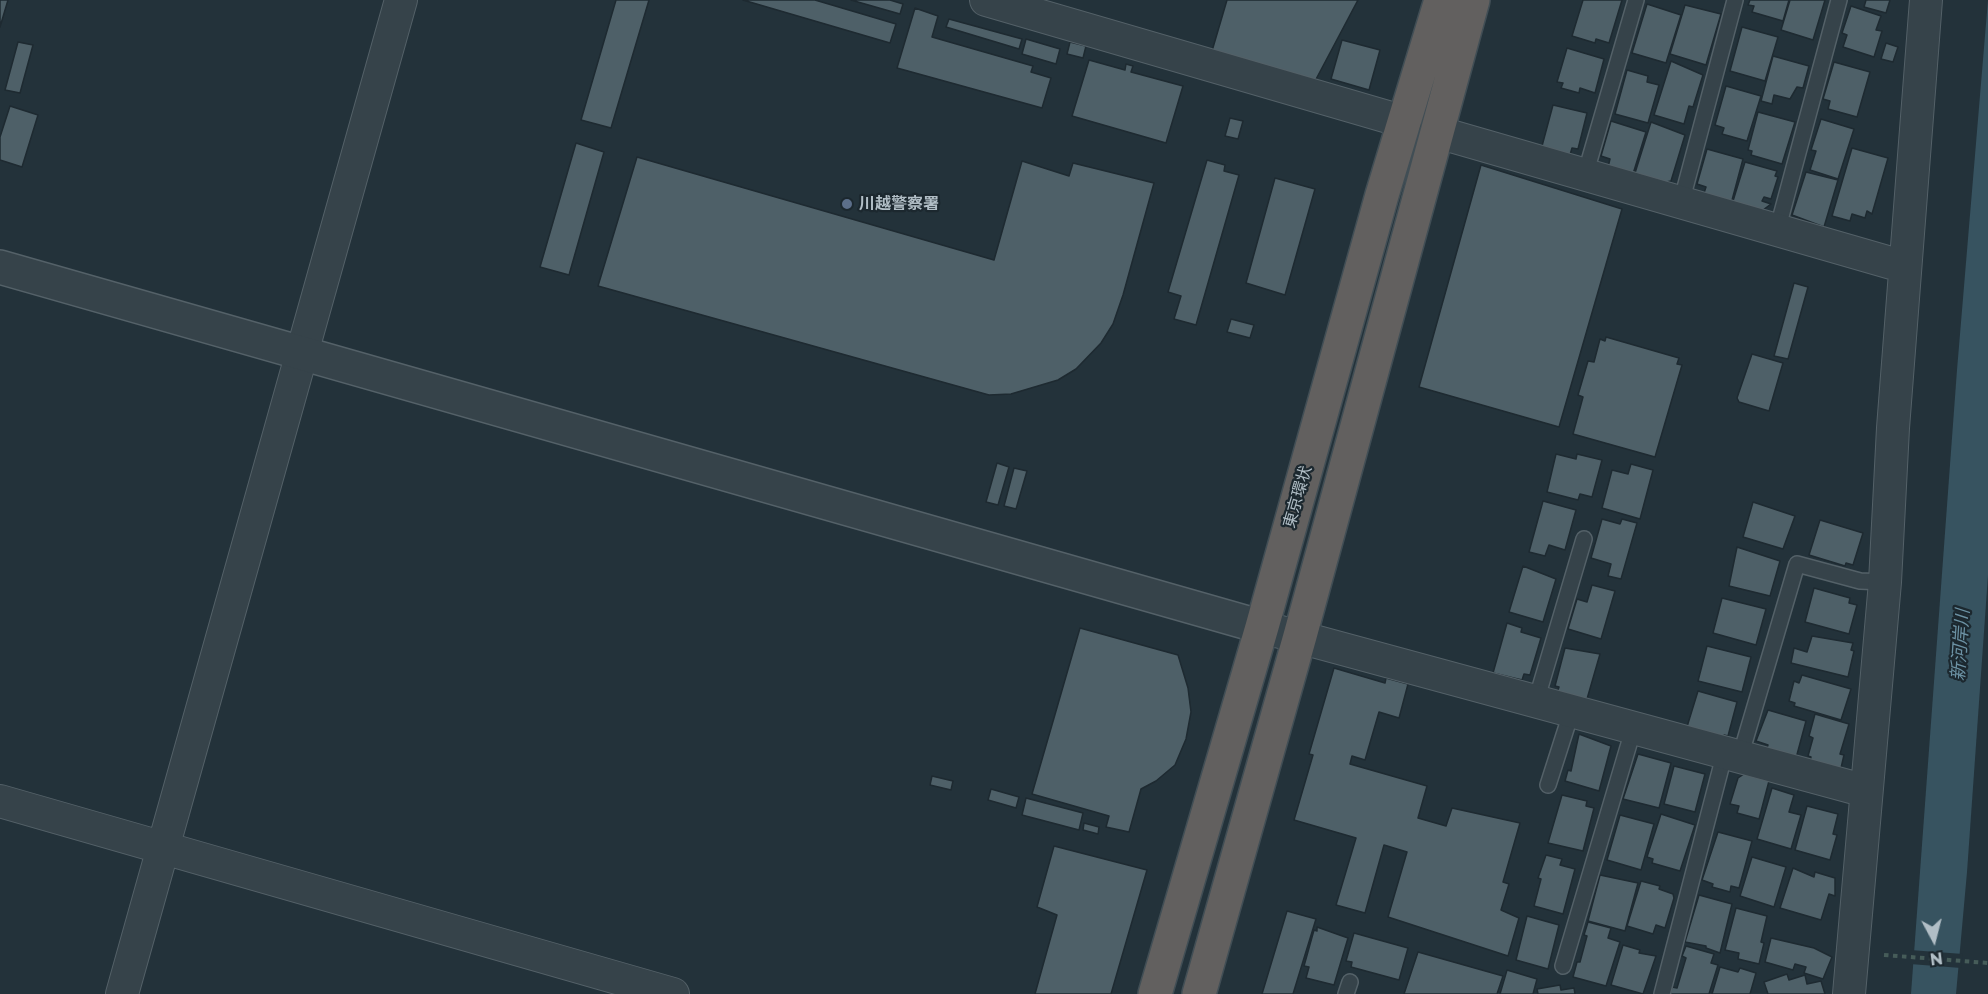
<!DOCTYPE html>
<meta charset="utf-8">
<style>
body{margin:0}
#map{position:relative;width:1988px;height:994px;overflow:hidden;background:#23323a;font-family:Montserrat,sans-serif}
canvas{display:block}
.north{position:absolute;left:1904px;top:910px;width:60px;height:60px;-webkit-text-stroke:4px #1c282f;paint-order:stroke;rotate:173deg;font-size:16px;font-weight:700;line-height:24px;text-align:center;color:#b1bec6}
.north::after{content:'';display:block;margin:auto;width:21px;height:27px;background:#b1bec6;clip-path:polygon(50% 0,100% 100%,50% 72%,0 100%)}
</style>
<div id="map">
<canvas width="1988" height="994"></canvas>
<div class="north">N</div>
</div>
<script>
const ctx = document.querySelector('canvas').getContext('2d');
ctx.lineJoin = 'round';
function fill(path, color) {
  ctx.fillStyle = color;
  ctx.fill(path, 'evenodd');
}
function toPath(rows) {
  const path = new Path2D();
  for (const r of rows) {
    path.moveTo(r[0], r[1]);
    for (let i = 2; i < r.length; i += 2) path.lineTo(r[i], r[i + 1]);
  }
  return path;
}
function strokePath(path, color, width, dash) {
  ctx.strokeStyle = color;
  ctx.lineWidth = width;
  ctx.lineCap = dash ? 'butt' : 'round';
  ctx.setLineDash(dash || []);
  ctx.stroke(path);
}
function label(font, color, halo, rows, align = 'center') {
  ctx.font = font + ' Montserrat,"Noto Sans JP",sans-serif';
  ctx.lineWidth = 4.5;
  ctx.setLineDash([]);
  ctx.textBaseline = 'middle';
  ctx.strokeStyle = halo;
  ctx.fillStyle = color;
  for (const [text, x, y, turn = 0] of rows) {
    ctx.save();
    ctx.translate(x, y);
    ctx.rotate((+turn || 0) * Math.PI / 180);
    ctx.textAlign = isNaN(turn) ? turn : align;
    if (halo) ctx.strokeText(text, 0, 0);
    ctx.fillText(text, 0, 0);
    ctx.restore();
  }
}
fill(toPath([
 [1988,0,1988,575,1967,872,1956,994,1911,994,1957,370]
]), '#375360');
fill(toPath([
 [1910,950,1963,954,1961,968,1910,964]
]), '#23323a');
const building = toPath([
 [0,0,8,0,0,27,0,0],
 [616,0,649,0,611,128,581,120,616,0],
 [743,0,815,0,896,24,890,43,743,0],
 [851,0,890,0,903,4,900,14,851,0],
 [1227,0,1358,0,1314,83,1212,51,1227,0],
 [1583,0,1622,0,1609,43,1596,39,1595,43,1572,36,1583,0],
 [1750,0,1789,0,1783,21,1752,12,1754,6,1748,5,1750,0],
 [1790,0,1825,0,1813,40,1781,30,1790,0],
 [1866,0,1890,0,1886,13,1864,7,1866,0],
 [1647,4,1681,15,1666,63,1632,53,1647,4],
 [1685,5,1721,14,1706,65,1670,54,1685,5],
 [1851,6,1881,16,1876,30,1882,31,1874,57,1843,47,1847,35,1842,33,1851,6],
 [915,8,938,16,932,37,1033,66,1031,72,1051,78,1042,108,897,68,915,8],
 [949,19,1022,39,1019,49,946,27,949,19],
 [1742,27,1778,37,1765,81,1730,71,1742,27],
 [1026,39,1060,49,1056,64,1022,54,1026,39],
 [1342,40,1380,50,1369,90,1331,79,1342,40],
 [18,42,33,45,20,93,5,90,18,42],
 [1070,42,1086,46,1083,58,1067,54,1070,42],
 [1886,43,1898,47,1893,62,1881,59,1886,43],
 [1567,48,1604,59,1595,93,1580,88,1579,93,1561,88,1563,83,1557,82,1567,48],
 [1773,56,1809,66,1803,88,1797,87,1790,99,1774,95,1772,104,1761,101,1773,56],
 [1089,60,1125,70,1126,64,1133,66,1131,72,1183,86,1166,143,1072,116,1089,60],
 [1671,61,1703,75,1693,107,1689,106,1684,124,1654,115,1671,61],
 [1834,62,1870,72,1857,117,1828,109,1830,101,1823,99,1834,62],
 [1627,70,1648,76,1647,82,1659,85,1648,123,1615,114,1627,70],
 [1726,86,1761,96,1747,141,1722,134,1724,128,1715,125,1726,86],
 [1553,105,1587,113,1578,149,1572,148,1570,155,1542,146,1553,105],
 [10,106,38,115,22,167,0,160,0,137,10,106],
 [1758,112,1795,122,1782,164,1751,155,1752,151,1748,150,1758,112],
 [1230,118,1243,121,1238,139,1225,136,1230,118],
 [1821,119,1854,129,1838,179,1810,170,1816,151,1811,150,1821,119],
 [1611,121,1646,132,1633,174,1608,167,1610,159,1601,156,1611,121],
 [1651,122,1685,135,1671,181,1666,182,1635,173,1651,122],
 [576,143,604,152,569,275,540,267,576,143],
 [1852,148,1888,158,1872,214,1867,211,1865,218,1852,214,1850,221,1832,216,1852,148],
 [1707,149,1743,159,1731,204,1703,196,1706,187,1697,184,1707,149],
 [637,157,994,260,1022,161,1069,176,1073,163,1154,183,1123,295,1113,324,1101,343,1076,369,1058,380,1011,394,989,395,598,286,637,157],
 [1207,160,1225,165,1224,171,1239,175,1196,325,1174,319,1181,296,1168,292,1207,160],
 [1745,162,1777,171,1775,176,1778,177,1771,199,1764,197,1762,201,1771,204,1759,213,1733,201,1745,162],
 [1481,165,1622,209,1559,427,1419,387,1481,165],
 [1806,172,1838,180,1824,227,1792,215,1806,172],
 [1275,178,1315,189,1285,295,1246,283,1275,178],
 [1794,283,1808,287,1788,359,1774,356,1794,283],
 [1231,319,1254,325,1250,338,1227,332,1231,319],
 [1606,337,1679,358,1677,364,1682,365,1655,457,1573,434,1583,397,1578,395,1588,361,1594,362,1600,339,1605,341,1606,337],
 [1752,354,1783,363,1769,411,1739,402,1737,398,1752,354],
 [1556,454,1576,459,1577,454,1602,460,1592,497,1580,494,1578,500,1547,492,1556,454],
 [997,463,1009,467,998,505,986,502,997,463],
 [1631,464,1653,470,1640,519,1602,508,1612,470,1628,474,1631,464],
 [1014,468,1027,471,1016,509,1004,506,1014,468],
 [1543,501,1576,510,1565,550,1549,545,1545,556,1529,552,1543,501],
 [1753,502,1795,516,1783,549,1743,537,1753,502],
 [1602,519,1620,524,1622,519,1637,523,1621,579,1608,576,1611,564,1591,558,1602,519],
 [1820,520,1863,533,1853,565,1846,563,1845,566,1809,555,1820,520],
 [1737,547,1780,561,1770,596,1729,586,1737,547],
 [1523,566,1556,579,1543,622,1509,612,1523,566],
 [1592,585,1615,591,1601,639,1568,629,1577,599,1587,602,1592,585],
 [1814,588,1850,598,1849,603,1857,605,1849,634,1805,622,1814,588],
 [1722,598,1766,609,1756,645,1713,633,1722,598],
 [1507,623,1522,628,1521,632,1541,638,1530,675,1524,674,1522,680,1493,673,1507,623],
 [1080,628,1178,655,1188,688,1191,712,1186,739,1175,765,1156,781,1141,789,1129,832,1106,827,1109,816,1032,794,1080,628],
 [1812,636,1853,643,1851,650,1854,651,1848,677,1791,663,1794,648,1807,652,1812,636],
 [1707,646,1751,657,1742,692,1698,681,1707,646],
 [1565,648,1600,654,1587,699,1557,693,1559,687,1555,686,1565,648],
 [1334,668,1385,683,1386,678,1408,684,1399,718,1379,712,1365,760,1352,756,1350,764,1427,786,1418,818,1446,826,1452,808,1520,823,1503,882,1509,884,1501,910,1519,918,1508,956,1388,917,1407,852,1384,845,1365,913,1336,905,1356,838,1294,820,1313,755,1309,754,1334,668],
 [1802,675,1851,689,1841,720,1794,706,1795,703,1789,701,1794,681,1799,683,1802,675],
 [1698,691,1737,702,1728,736,1724,735,1722,740,1686,730,1698,691],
 [1768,710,1806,721,1795,762,1765,753,1768,745,1756,741,1768,710],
 [1815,714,1849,724,1840,754,1844,755,1841,768,1810,763,1811,757,1808,756,1813,738,1809,736,1815,714],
 [1579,734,1611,746,1599,791,1565,781,1568,770,1571,771,1579,734],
 [1638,754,1671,763,1659,808,1623,799,1638,754],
 [1674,766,1705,774,1695,812,1664,804,1674,766],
 [1744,774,1769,781,1759,819,1737,813,1739,806,1730,804,1738,778,1744,774],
 [932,776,953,781,951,790,930,785,932,776],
 [1772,788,1794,795,1789,812,1801,815,1791,849,1757,839,1772,788],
 [991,789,1019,797,1016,808,988,800,991,789],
 [1562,795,1587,801,1586,806,1594,808,1583,851,1548,843,1562,795],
 [1026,798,1083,813,1079,830,1022,815,1026,798],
 [1807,806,1838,814,1833,834,1837,835,1830,860,1795,850,1807,806],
 [1661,814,1695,825,1680,871,1652,863,1653,859,1647,857,1661,814],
 [1620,815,1654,824,1641,870,1607,860,1620,815],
 [1084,823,1099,827,1098,834,1083,830,1084,823],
 [1718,832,1752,841,1739,888,1731,886,1730,892,1712,887,1713,884,1702,880,1718,832],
 [1054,846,1147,870,1111,994,1035,994,1057,915,1037,907,1054,846],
 [1546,855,1562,859,1560,865,1575,869,1563,914,1534,906,1541,879,1538,878,1546,855],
 [1752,857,1786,867,1774,907,1740,896,1752,857],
 [1793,868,1814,877,1815,872,1835,878,1835,896,1829,894,1821,920,1780,908,1793,868],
 [1600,875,1638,883,1625,931,1588,921,1600,875],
 [1641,881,1660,886,1659,889,1673,894,1674,898,1665,928,1656,925,1653,934,1627,926,1641,881],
 [1699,895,1732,904,1720,953,1706,948,1706,946,1685,942,1699,895],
 [1736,908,1767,916,1761,942,1764,943,1759,964,1738,959,1739,953,1725,950,1736,908],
 [1287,911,1316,919,1293,994,1262,994,1287,911],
 [1527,916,1559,925,1548,969,1516,960,1527,916],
 [1588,922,1611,928,1608,938,1620,942,1606,986,1573,977,1577,962,1580,962,1587,936,1584,935,1588,922],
 [1317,927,1348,938,1334,985,1306,978,1309,967,1304,966,1314,930,1317,931,1317,927],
 [1354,933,1408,948,1399,980,1351,967,1352,962,1346,961,1354,933],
 [1771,938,1814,948,1832,957,1823,979,1804,973,1806,967,1795,964,1793,970,1765,962,1771,938],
 [1623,945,1640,950,1639,953,1656,956,1643,994,1611,985,1623,945],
 [1686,946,1714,954,1711,963,1718,965,1709,994,1670,994,1672,987,1677,988,1686,958,1682,956,1686,946],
 [1418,952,1503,976,1497,994,1404,994,1418,952],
 [1720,967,1738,972,1740,968,1756,973,1750,994,1712,994,1720,967],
 [1507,970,1537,979,1533,994,1500,994,1507,970],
 [1787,974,1789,980,1805,975,1807,984,1821,981,1825,994,1768,994,1764,982,1787,974],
 [1560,985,1561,990,1574,988,1575,994,1538,994,1537,989,1560,985]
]);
fill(building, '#4e6068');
strokePath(building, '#1e2a31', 1.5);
const service = toPath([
 [1585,175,1636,0],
 [1681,203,1735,0],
 [1777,231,1839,0],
 [1536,701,1584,539],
 [1740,757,1797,564,1860,581,1885,582],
 [1548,785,1572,710],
 [1563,966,1634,727],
 [1346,994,1350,982],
 [1662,994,1725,752]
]);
const minor = toPath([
 [986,0,1405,122],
 [1437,132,1905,267],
 [1262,627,1866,791],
 [0,801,673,994],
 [122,994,401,0],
 [1849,994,1885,582,1893,428,1926,0]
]);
const tertiary = toPath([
 [0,267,1262,627]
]);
const trunk = toPath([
 [1155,994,1262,627,1382,195,1441,0],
 [1199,994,1300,636,1473,0]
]);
strokePath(service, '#546168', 18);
strokePath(minor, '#546168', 34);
strokePath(tertiary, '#546168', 36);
strokePath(trunk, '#414e55', 36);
strokePath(toPath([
 [1884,955,1988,963]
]), '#465c59', 4, [4.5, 4.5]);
strokePath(service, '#36434a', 15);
strokePath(minor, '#36434a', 32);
strokePath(tertiary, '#36434a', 33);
strokePath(trunk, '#62605f', 33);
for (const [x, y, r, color] of [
 [847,204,6,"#5c6f8a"]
]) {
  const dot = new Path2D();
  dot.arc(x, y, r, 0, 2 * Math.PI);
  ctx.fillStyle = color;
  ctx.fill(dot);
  strokePath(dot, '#1c282f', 2);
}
label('bold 16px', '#b1bec6', '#1c282f', [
 ["川越警察署",859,204]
], 'left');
label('16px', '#b1bec6', '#1c282f', [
 ["東京環状",1298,497,-74]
]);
label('italic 18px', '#6c92a4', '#1c282f', [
 ["新河岸川",1961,645,-86]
]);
</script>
